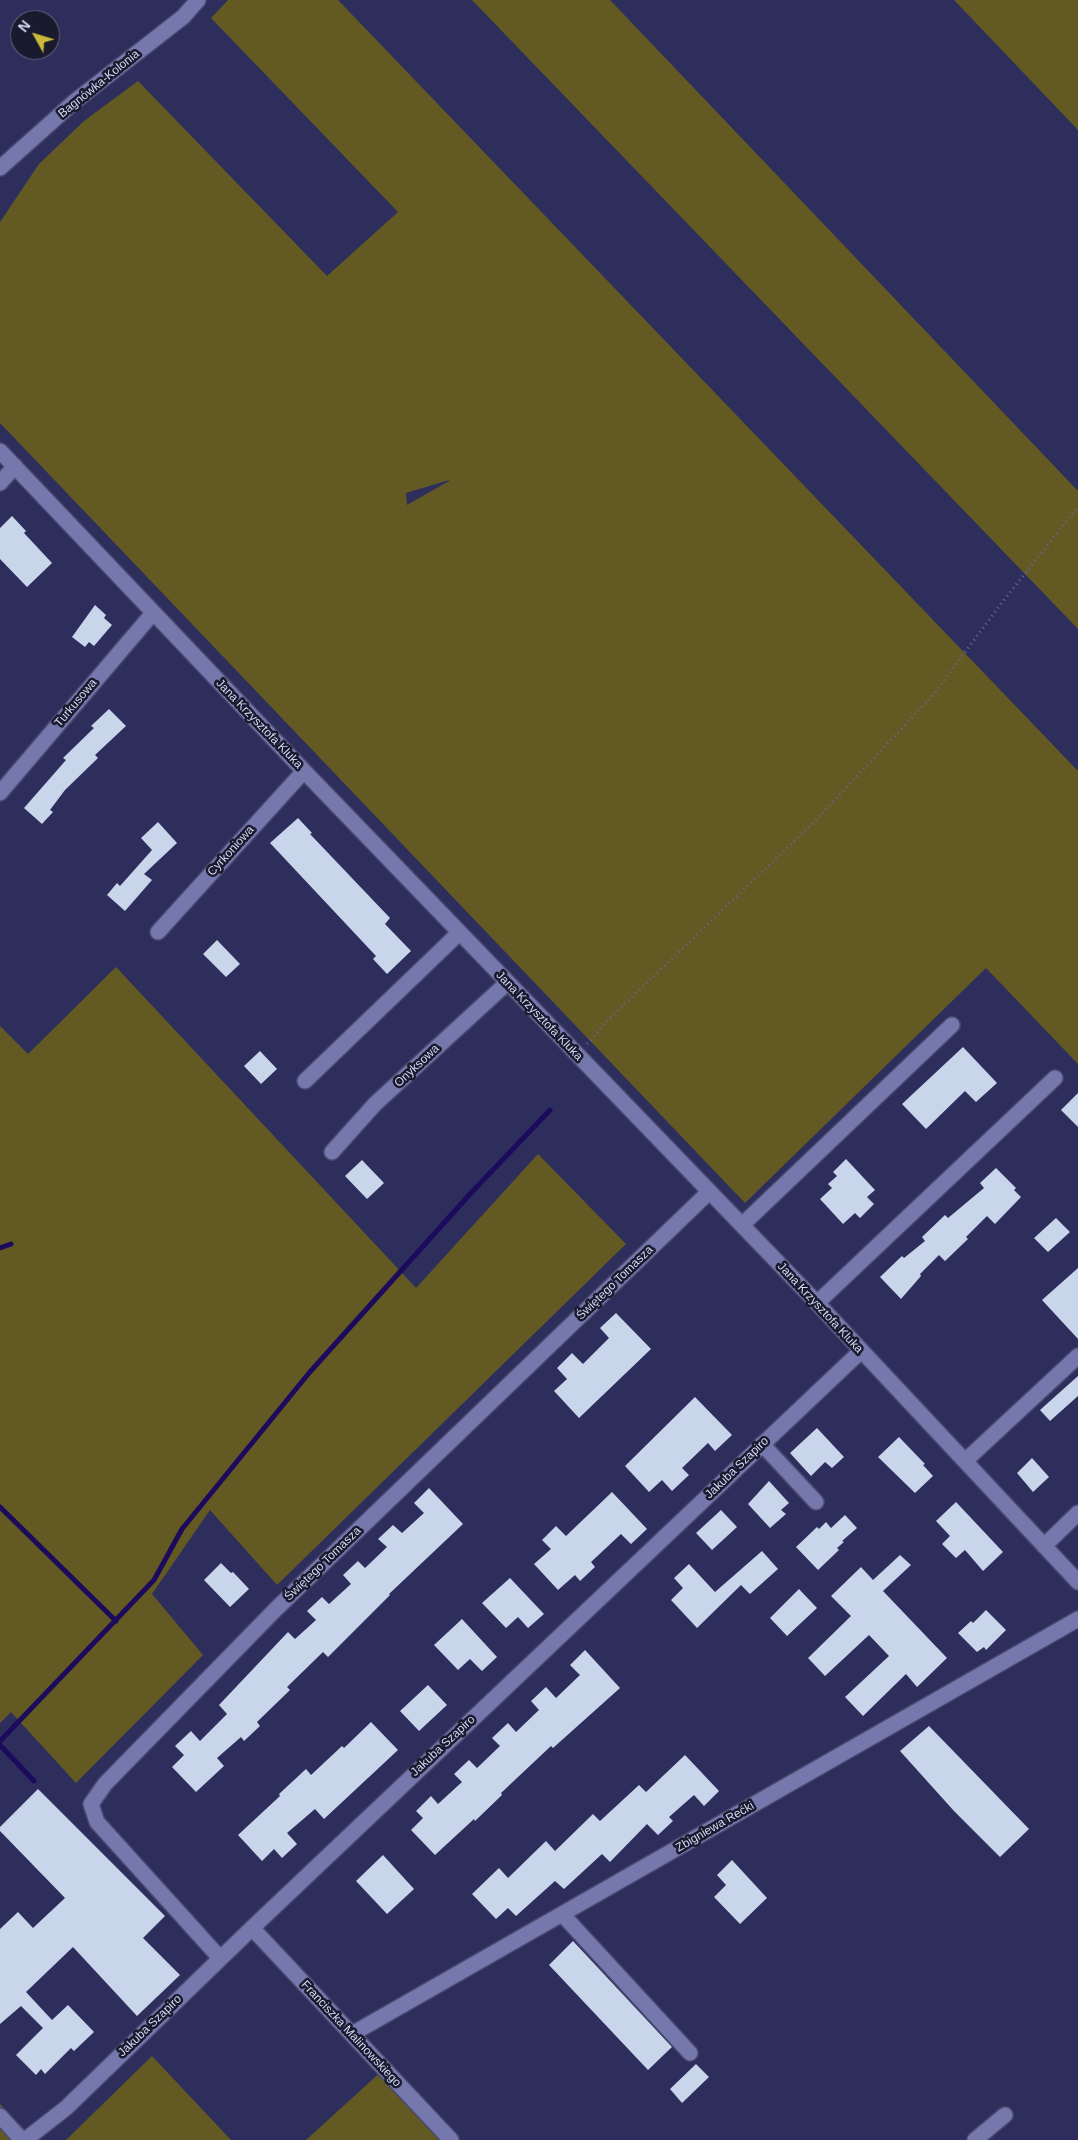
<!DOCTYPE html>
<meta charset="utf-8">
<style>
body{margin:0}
#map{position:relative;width:1078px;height:2140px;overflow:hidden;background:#2e2e5c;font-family:Helvetica,sans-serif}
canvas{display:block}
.north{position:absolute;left:10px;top:10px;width:50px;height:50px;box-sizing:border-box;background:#191a2e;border:1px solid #65667e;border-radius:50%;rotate:309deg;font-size:14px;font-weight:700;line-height:20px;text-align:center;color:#d6d9f6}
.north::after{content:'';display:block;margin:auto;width:18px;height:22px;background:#cbb939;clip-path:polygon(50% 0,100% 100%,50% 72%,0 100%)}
</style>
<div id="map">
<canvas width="1078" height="2140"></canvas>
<div class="north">N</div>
</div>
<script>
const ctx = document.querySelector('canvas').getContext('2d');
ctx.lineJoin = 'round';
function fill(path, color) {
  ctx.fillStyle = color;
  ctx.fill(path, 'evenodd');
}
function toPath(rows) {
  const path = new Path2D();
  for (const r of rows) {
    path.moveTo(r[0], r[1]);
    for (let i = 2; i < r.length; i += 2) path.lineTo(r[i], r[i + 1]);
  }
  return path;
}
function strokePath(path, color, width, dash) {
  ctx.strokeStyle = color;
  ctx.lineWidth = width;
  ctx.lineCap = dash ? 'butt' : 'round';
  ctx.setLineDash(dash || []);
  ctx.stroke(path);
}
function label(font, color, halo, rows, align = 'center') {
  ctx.font = font + ' Helvetica,sans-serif';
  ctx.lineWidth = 5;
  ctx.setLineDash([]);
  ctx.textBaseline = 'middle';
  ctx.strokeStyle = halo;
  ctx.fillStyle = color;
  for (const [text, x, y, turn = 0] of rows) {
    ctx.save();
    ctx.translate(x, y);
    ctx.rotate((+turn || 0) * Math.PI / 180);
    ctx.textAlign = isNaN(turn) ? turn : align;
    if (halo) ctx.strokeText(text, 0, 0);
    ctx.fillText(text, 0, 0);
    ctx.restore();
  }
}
fill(toPath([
 [228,0,338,0,1078,771,1078,1064,986,968,745,1203,0,423,0,222,39,164,84,121,138,81,327,276,398,212,211,18],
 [449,480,449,481,407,505,406,493],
 [472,0,610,0,1078,491,1078,629],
 [954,0,1078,0,1078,130],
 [116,967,416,1288,538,1154,626,1244,277,1585,210,1510,152,1594,203,1655,76,1783,11,1712,0,1723,0,1026,28,1054],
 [152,2056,231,2140,66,2140],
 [384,2069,451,2140,306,2140],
 [0,2104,35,2140,0,2140]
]), '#635a23');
strokePath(toPath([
 [0,1248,11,1244],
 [0,1507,116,1621],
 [0,1741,154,1580,182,1529,309,1373,470,1194,550,1110],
 [0,1745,34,1781]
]), '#1c0a5c', 5);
fill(toPath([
 [12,516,26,531,24,533,52,563,27,587,0,559,0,528],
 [95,605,106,615,104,618,112,625,94,646,89,642,85,647,72,637],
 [109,709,126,726,95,755,98,758,65,790,50,810,53,812,42,824,24,808,66,760,63,758,94,728,91,726],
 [298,818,312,833,310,834,390,918,385,924,411,951,387,974,373,959,376,956,270,843],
 [158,822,177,843,144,874,152,880,125,911,107,895,117,883,120,886,152,850,141,838],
 [217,940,240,964,226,977,203,954],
 [963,1047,997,1083,976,1102,965,1091,926,1129,902,1104],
 [260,1051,277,1069,261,1084,244,1066],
 [1078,1093,1078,1127,1061,1110],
 [846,1159,875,1190,867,1197,874,1204,860,1218,855,1213,843,1224,820,1199,832,1188,828,1184,837,1176,833,1172],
 [362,1160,384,1183,367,1199,345,1176],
 [996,1168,1016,1188,1014,1190,1021,1197,995,1224,987,1216,966,1237,968,1239,945,1261,939,1255,920,1274,921,1276,901,1299,880,1277,902,1256,904,1258,925,1241,922,1237,945,1215,948,1218,984,1188,980,1183],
 [1056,1218,1070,1232,1048,1252,1034,1238],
 [1078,1268,1078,1339,1042,1300],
 [616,1313,651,1349,579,1418,554,1391,567,1379,557,1368,572,1353,583,1364,609,1338,600,1328],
 [1078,1376,1078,1396,1050,1421,1040,1410],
 [695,1397,732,1435,715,1451,708,1443,682,1468,689,1475,672,1491,662,1480,649,1492,625,1466],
 [817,1428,844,1457,832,1468,825,1462,811,1476,790,1453],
 [899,1437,925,1464,923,1465,933,1476,915,1493,878,1457],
 [1032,1458,1049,1477,1033,1492,1017,1473],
 [769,1481,789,1503,781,1510,786,1514,770,1528,748,1504],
 [429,1488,463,1524,389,1594,390,1595,328,1657,323,1652,287,1687,290,1690,257,1722,260,1726,244,1741,241,1737,217,1758,224,1766,196,1792,172,1767,184,1755,175,1746,191,1731,200,1741,227,1714,219,1705,288,1632,295,1639,316,1620,307,1611,322,1597,329,1604,351,1584,343,1575,358,1561,365,1568,387,1547,378,1539,393,1525,402,1533,424,1513,414,1503],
 [612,1492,647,1529,631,1544,621,1534,591,1562,595,1567,580,1581,575,1575,558,1590,534,1564,551,1549,542,1540,556,1526,566,1536],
 [956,1502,1003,1552,983,1571,965,1550,956,1558,942,1544,950,1536,936,1521],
 [721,1510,737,1527,712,1550,696,1533],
 [845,1515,857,1528,842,1541,844,1542,837,1548,839,1550,818,1570,796,1547,817,1527,819,1529,826,1522,831,1528],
 [762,1551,778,1569,750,1594,741,1585,697,1628,671,1600,683,1588,674,1578,689,1564,715,1592],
 [900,1555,911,1565,883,1591,947,1658,917,1687,906,1674,863,1716,845,1697,889,1656,869,1635,825,1676,808,1658,851,1616,831,1596,861,1567,873,1580],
 [221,1563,231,1573,233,1572,249,1589,230,1607,204,1580],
 [510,1578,544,1614,528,1628,518,1617,506,1628,482,1603],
 [799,1589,817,1608,787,1636,770,1618],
 [986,1610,1006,1630,986,1650,984,1647,977,1652,958,1633,971,1621,973,1623],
 [462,1619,497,1657,482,1671,470,1659,458,1670,434,1645],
 [585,1650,620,1688,553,1748,551,1746,501,1793,502,1795,475,1821,474,1819,435,1855,411,1830,423,1818,416,1811,431,1796,438,1804,462,1782,454,1774,469,1760,477,1768,500,1746,492,1738,508,1723,516,1732,539,1710,531,1701,546,1687,556,1698,580,1675,570,1665],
 [428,1685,447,1705,419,1731,400,1711],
 [371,1722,398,1750,324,1819,315,1809,287,1833,297,1844,282,1858,274,1849,262,1861,238,1835,280,1796,279,1794,306,1769,311,1775,342,1746,344,1748],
 [929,1726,1029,1829,1000,1857,954,1811,900,1751],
 [685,1755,719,1791,704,1806,694,1795,669,1817,673,1821,658,1835,647,1824,610,1862,602,1854,564,1889,555,1881,516,1916,508,1908,496,1919,472,1894,499,1868,508,1878,546,1841,555,1851,593,1814,600,1821,639,1785,646,1792],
 [38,1789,165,1916,143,1938,180,1975,137,2016,73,1947,26,1992,52,2020,68,2005,94,2032,74,2051,71,2048,45,2074,41,2069,36,2075,16,2055,43,2028,21,2006,0,2024,0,1929,18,1912,33,1928,65,1898,0,1831,0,1827],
 [383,1855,414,1889,387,1914,356,1881],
 [732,1860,767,1898,740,1924,714,1897,726,1885,717,1875],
 [573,1941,672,2047,648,2070,549,1965],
 [696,2064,709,2077,682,2103,670,2089]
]), '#c9d5eb');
const minor = toPath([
 [0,168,74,102,183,17,198,0],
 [0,451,304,771,817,1303,1078,1582],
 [0,483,15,466],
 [0,793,153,613],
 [158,932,304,771],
 [305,1081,459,933],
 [332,1152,375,1104,507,983],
 [742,1225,952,1025],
 [817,1303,1055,1078],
 [762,1444,816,1502],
 [965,1461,1078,1356],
 [1044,1546,1078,1513],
 [562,1914,690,2053],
 [252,1928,451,2140],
 [220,1958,97,1822,91,1804,105,1784,276,1609,709,1192],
 [352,2034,1078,1619],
 [0,2116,22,2140],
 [25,2140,66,2108,252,1928,861,1351],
 [975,2140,1005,2115]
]);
strokePath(minor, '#49486f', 18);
strokePath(toPath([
 [587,1044,606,1022,813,823,934,694,1000,605,1078,507]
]), '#666790', 3, [1, 4]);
strokePath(minor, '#7578ac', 15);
label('12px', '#d6d9f6', '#191a2e', [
 ["Bagnówka-Kolonia",99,84,-39],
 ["Turkusowa",76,703,-50],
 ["Jana Krzysztofa Kluka",259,724,46],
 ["Cyrkoniowa",231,851,-48],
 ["Jana Krzysztofa Kluka",539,1016,46],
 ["Onyksowa",417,1066,-43],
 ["Świętego Tomasza",615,1283,-44],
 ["Jana Krzysztofa Kluka",820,1308,47],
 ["Jakuba Szapiro",737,1468,-44],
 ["Świętego Tomasza",323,1564,-44],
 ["Jakuba Szapiro",443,1746,-43],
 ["Zbigniewa Rećki",715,1827,-30],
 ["Jakuba Szapiro",150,2026,-44],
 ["Franciszka Malinowskiego",351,2034,47]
]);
</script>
